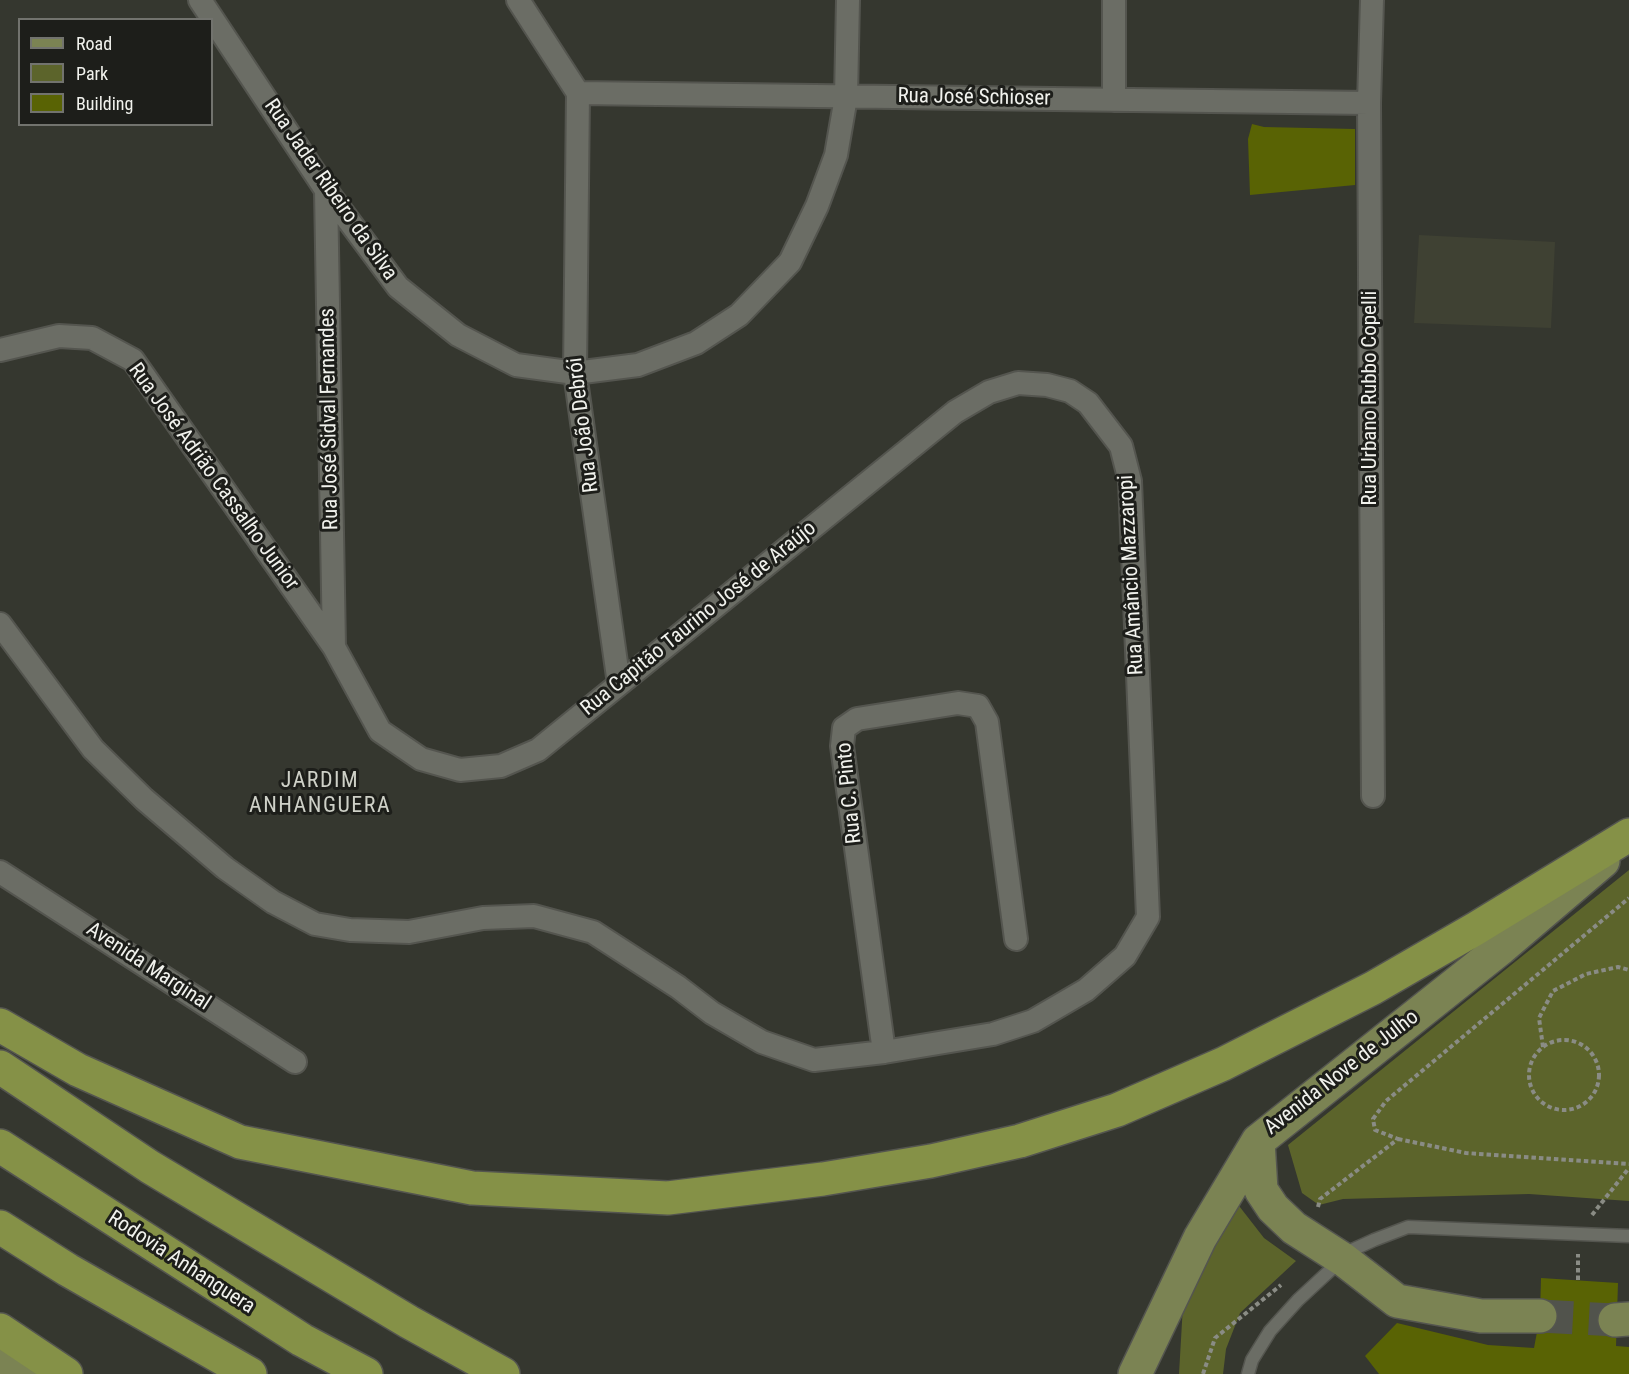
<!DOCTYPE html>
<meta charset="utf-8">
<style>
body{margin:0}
#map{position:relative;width:1629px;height:1374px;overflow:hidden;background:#35372f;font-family:"Roboto Condensed",sans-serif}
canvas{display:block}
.legend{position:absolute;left:18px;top:18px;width:195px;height:108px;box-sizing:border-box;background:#1d1e1a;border:2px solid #72736e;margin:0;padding:8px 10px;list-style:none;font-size:18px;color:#f1f2ed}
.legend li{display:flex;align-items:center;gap:12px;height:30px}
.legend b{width:30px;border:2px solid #72736e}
</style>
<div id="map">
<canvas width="1629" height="1374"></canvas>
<ul class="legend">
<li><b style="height:8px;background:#7b8353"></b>Road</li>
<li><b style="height:16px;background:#5c642b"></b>Park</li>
<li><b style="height:16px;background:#596304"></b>Building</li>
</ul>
</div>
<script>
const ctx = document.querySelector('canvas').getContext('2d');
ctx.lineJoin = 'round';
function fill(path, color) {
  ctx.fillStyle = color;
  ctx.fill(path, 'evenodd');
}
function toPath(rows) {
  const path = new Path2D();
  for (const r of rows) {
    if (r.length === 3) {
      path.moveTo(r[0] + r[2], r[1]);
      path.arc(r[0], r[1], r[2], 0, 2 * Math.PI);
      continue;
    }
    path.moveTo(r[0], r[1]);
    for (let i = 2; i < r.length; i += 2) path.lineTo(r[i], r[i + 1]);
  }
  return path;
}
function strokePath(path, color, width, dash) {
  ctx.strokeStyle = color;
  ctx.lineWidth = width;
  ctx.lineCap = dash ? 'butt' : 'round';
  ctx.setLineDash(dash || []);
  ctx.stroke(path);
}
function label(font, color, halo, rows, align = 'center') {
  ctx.font = font + ' "Roboto Condensed",sans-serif';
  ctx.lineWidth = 6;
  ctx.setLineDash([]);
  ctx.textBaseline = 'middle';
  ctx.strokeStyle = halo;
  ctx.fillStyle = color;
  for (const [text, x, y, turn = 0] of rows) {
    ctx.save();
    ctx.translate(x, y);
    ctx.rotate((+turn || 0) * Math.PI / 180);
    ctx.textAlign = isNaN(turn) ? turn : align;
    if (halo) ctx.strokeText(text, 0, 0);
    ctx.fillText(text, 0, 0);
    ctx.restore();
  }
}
fill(toPath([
 [1419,235,1555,242,1551,328,1414,323]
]), '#3f4133');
fill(toPath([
 [1629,870,1629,1201,1529,1194,1343,1199,1319,1205,1302,1193,1288,1145],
 [1236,1202,1264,1238,1296,1261,1240,1313,1226,1349,1223,1374,1179,1374,1183,1305]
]), '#5c642b');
fill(toPath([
 [1252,124,1264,127,1355,129,1355,185,1250,195,1248,139],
 [1541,1278,1618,1283,1616,1346,1629,1347,1629,1374,1379,1374,1365,1356,1397,1323,1488,1345,1534,1348,1540,1316]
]), '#596304');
strokePath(toPath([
 [1540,1316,1615,1320]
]), '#51534c', 33, [33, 16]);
const lane = toPath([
 [1248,1374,1252,1360,1270,1331,1298,1300,1352,1250,1374,1240,1408,1227,1629,1236]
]);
const street = toPath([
 [200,0,326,190,398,287,458,335,516,365,575,373,638,365,696,343,739,315,790,262,817,206,836,155,846,97,848,0],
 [518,0,578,93],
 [1372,0,1369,103,1373,796],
 [578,93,1369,103],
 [578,93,575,373,619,684],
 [1114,100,1114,0],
 [326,190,334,647],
 [0,350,59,336,92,338,133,360,334,647,380,731,421,759,460,770,501,766,538,750,955,412,989,392,1018,383,1047,385,1070,391,1088,403,1121,446,1130,481,1148,917,1125,956,1086,990,1033,1021,993,1034,884,1052,814,1060,762,1042,712,1013,678,987,593,932,534,916,483,918,409,932,350,930,315,924,273,902,225,868,144,799,93,749,0,624],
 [0,872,295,1062],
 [884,1052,842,746,844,728,857,719,958,703,978,706,987,722,1016,939]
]);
const primary = toPath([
 [1258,1141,1261,1190,1273,1208,1294,1228,1344,1260,1397,1301,1481,1316,1540,1316],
 [1615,1320,1629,1319],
 [0,1365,20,1374],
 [1135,1374,1200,1238,1258,1141,1501,948,1603,861]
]);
const highway = toPath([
 [0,1025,78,1070,240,1142,472,1188,668,1198,823,1179,931,1161,1020,1141,1117,1110,1223,1064,1373,988,1475,929,1629,835],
 [0,1067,150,1167,409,1322,503,1374],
 [0,1146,302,1340,366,1374],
 [0,1227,68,1270,250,1374],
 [0,1330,66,1374]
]);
strokePath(lane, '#54554f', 15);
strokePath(street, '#54554f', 26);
strokePath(primary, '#54554f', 36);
strokePath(highway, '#54554f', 36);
strokePath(toPath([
 [1564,1075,35],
 [1543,1047,1539,1018,1553,991,1586,974,1618,967,1629,970],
 [1398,1139,1466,1153,1629,1164],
 [1318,1207,1320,1199,1398,1139,1375,1130,1373,1119,1386,1101,1629,898],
 [1592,1215,1629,1168],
 [1578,1280,1578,1254],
 [1203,1374,1215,1338,1281,1285]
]), '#8a8c85', 4, [4.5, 3]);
strokePath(lane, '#6b6d65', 12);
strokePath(street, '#6b6d65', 22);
strokePath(primary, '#7b8353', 33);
strokePath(highway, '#859147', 33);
label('21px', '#f1f2ed', '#1d1e1a', [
 ["Rua José Schioser",974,98,1],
 ["Rua Jader Ribeiro da Silva",330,190,55],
 ["Rua Urbano Rubbo Copelli",1371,398,-90],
 ["Rua José Sidval Fernandes",330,419,-91],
 ["Rua João Debrói",584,425,-97],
 ["Rua José Adrião Cassalho Junior",213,477,54],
 ["Rua Amâncio Mazzaropi",1132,575,-93],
 ["Rua Capitão Taurino José de Araújo",699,619,-39],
 ["Rua C. Pinto",850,793,-96],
 ["Avenida Marginal",148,967,33],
 ["Avenida Nove de Julho",1342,1073,-38],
 ["Rodovia Anhanguera",181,1263,33]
]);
ctx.letterSpacing = '1.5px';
label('22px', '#ced0c7', '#1d1e1a', [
 ["JARDIM",320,781],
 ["ANHANGUERA",320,806]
]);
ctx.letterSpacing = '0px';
</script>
